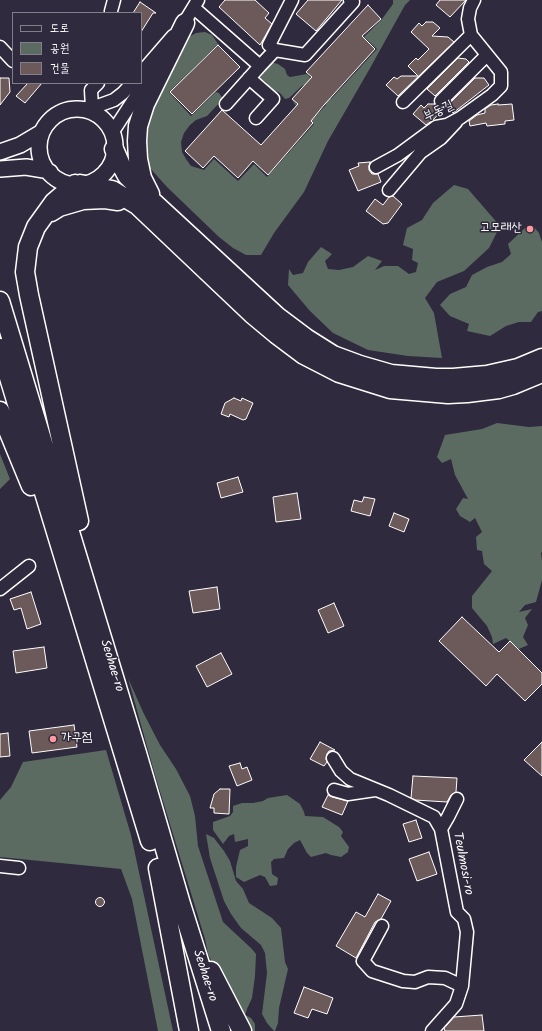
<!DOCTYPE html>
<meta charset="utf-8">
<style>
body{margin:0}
#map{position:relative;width:542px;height:1031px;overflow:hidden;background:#2f2a3d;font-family:Kalam,"Poor Story",sans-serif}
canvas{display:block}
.legend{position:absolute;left:12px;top:12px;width:130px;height:72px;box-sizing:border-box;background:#2f2a3d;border:1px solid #827f8b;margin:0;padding:5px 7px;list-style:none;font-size:12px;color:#fff}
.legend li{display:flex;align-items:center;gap:8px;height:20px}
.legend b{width:20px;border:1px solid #827f8b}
</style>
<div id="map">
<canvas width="542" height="1031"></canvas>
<ul class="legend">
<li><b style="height:5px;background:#2f2a3d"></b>도로</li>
<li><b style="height:11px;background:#5b6b62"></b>공원</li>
<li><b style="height:11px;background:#6c5959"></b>건물</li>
</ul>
</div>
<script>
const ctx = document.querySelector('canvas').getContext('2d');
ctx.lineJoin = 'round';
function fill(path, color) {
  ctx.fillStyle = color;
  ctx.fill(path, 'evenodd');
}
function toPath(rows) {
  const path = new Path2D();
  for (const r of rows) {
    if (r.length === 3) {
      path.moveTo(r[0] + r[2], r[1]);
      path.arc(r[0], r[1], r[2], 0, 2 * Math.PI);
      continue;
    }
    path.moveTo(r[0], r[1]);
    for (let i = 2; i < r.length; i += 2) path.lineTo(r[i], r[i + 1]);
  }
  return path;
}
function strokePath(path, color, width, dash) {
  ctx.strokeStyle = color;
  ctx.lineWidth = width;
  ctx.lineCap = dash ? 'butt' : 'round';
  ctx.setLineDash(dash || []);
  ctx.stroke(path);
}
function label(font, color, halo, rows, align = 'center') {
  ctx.font = font + ' Kalam,"Poor Story",sans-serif';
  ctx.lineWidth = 3;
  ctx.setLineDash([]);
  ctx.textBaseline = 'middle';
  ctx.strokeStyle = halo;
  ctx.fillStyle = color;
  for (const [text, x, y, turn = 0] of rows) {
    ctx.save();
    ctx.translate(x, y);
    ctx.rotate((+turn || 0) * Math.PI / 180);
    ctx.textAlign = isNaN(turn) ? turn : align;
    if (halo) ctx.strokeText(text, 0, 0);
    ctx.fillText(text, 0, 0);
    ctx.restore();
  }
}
fill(toPath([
 [393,0,410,0,405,5,369,70,328,141,304,192,274,233,261,255,246,255,233,248,219,237,167,187,149,167,142,143,146,118,187,38,196,33,205,32,212,35,218,44,169,92,191,116,216,92,219,93,223,99,207,116,196,120,190,125,184,133,181,142,182,152,186,159,191,166,204,170,214,159,238,181,254,164,267,177,314,124,296,106,292,100,313,119,326,105,303,85,289,98,285,99,280,93,271,89,266,82,260,78,270,62,278,64,285,69,287,75,290,77,307,74,331,99,377,49,364,37,382,19,393,4],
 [454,185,468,189,500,226,489,248,464,271,437,282,425,298,434,313,442,358,408,356,368,350,333,333,310,311,288,285,289,269,293,275,303,273,308,262,321,247,332,254,325,261,328,269,339,270,353,267,368,256,382,261,375,270,384,266,398,266,409,274,416,272,418,263,412,260,413,249,403,245,407,228,422,220,433,203],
 [534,227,539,233,542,242,542,311,538,312,531,322,519,322,506,326,490,336,467,331,469,324,450,316,440,305,450,294,466,287,472,275,487,267,502,262,511,254,508,244,525,228],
 [497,423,529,427,542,426,542,552,541,553,542,561,542,580,536,602,525,605,519,612,532,609,525,618,528,625,523,637,528,645,519,649,506,638,493,644,492,637,487,626,472,608,472,596,492,571,484,564,482,551,477,550,476,537,482,532,475,518,470,522,460,516,456,509,463,498,468,499,455,475,451,459,442,463,437,457,445,435,482,429],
 [0,454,10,479,0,489],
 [128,678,143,712,160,745,176,769,190,796,195,816,198,846,223,922,252,949,256,954,255,976,252,998,247,1009,245,1015,251,1018,255,1024,255,1031,245,1031,208,954,205,939,155,775],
 [106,750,131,835,173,1031,158,1031,132,899,121,869,0,857,0,800,11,787,23,762],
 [287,795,300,804,304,812,305,816,323,817,339,827,343,832,341,836,349,847,348,852,341,857,331,855,326,853,311,857,307,853,300,840,294,843,288,849,284,858,274,859,271,862,272,874,278,878,277,885,270,886,265,877,260,875,244,882,236,877,236,867,240,850,248,846,248,839,235,842,234,834,229,836,223,844,213,830,213,822,230,816,233,812,233,806,242,803,253,803,263,801,268,798],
 [206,834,214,838,224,851,230,861,236,881,243,889,249,903,272,918,281,928,285,962,288,969,279,1008,278,1023,275,1031,274,1031,267,1023,262,1014,267,973,265,953,261,945,241,928,231,914,224,901,210,858]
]), '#5b6b62');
const building = toPath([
 [225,0,255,0,269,13,265,18,272,24,260,45,219,7,225,0],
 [308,0,342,0,316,31,296,14,308,0],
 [440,0,466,0,450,17,436,5,440,0],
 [140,2,156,13,153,13,141,32,141,13,133,13,140,2],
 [368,5,381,19,362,36,375,49,324,105,311,121,313,123,268,175,253,161,238,178,214,156,203,168,185,151,222,110,261,145,298,104,292,99,312,77,306,72,368,5],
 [426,22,433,22,440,28,432,36,448,37,454,42,398,96,386,85,394,77,397,79,401,76,418,76,408,66,416,58,418,60,429,49,411,32,419,23,422,26,426,22],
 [218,45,240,67,192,114,170,92,218,45],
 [458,58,466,59,469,62,435,96,427,89,458,58],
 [0,78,9,78,10,92,0,105,0,78],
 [475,78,484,78,489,85,453,113,447,106,475,78],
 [28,83,42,83,25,103,16,96,28,83],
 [428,104,435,104,439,108,445,107,433,120,426,125,413,114,421,105,424,108,428,104],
 [498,104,498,105,512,104,514,120,505,121,505,124,487,126,486,123,470,126,469,121,477,115,485,113,485,109,491,105,498,104],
 [370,162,369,166,369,170,372,174,378,174,381,182,358,191,349,170,359,166,358,163,370,162],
 [393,196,402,204,388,223,383,224,366,211,375,199,383,205,389,197,393,196],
 [234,398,241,401,242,398,253,403,246,419,243,420,230,414,229,417,221,414,225,403,234,398],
 [238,477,243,492,221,498,217,483,238,477],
 [297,493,301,519,276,522,273,497,297,493],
 [364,497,375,499,370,516,351,511,354,500,362,502,364,497],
 [394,513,409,519,404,532,389,526,394,513],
 [217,587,220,609,193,613,189,591,217,587],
 [31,592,41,624,27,629,21,608,14,610,10,599,31,592],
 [334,603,344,626,328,633,318,610,334,603],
 [462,617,499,652,510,641,542,673,542,684,525,701,497,674,486,686,439,641,462,617],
 [44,647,47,668,16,673,13,651,44,647],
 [221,653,232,674,207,687,196,666,221,653],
 [74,725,77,747,32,753,29,731,74,725],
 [8,733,10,756,0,757,0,734,8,733],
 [320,742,335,750,329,751,327,754,326,759,327,762,324,766,310,759,320,742],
 [542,742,542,776,524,760,542,742],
 [240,763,242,769,247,767,252,780,237,786,229,766,240,763],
 [413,776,457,778,456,792,451,795,447,802,415,800,411,798,413,776],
 [220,789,230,789,229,814,214,813,214,808,210,808,214,794,220,789],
 [328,795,332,797,348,801,342,815,322,807,328,795],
 [416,820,422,838,409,842,403,824,416,820],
 [429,852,437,874,417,881,409,859,429,852],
 [378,894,391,901,381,919,375,922,356,958,336,946,356,912,365,917,378,894],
 [100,902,4.5],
 [304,987,333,998,327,1014,312,1009,308,1018,294,1013,304,987],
 [482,1015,484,1031,445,1031,444,1028,454,1017,482,1015]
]);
fill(building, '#6c5959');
strokePath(building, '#fff', 1);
const minor = toPath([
 [194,8,260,66,226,104],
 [111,13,111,11,114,0],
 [181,28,198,0],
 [0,47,13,61],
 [275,50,305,55,353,2,350,0],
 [260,66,275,50,269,45,292,0],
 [141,73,173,36],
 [249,78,273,99,256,118],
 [441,101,487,55],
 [403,102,471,35],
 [92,108,91,90,98,83],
 [82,109,92,108,114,100,123,93,132,83],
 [112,133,155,67],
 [376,167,398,155,436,127,447,125,460,118,492,95,501,86,501,72,471,35,468,19,470,8,474,0],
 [389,190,421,152,441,138,456,122],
 [0,589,29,566],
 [333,758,341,771,350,779,389,795,434,817,441,829,457,912,464,919,467,932,462,986,456,1004,432,1031],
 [334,790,348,794,375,790],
 [441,829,448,817,457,799],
 [0,866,19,868],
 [382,926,363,961,372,971,403,981,415,982,428,977,445,978,462,986]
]);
const major = toPath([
 [77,147,38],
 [0,152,20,145,42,132],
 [0,169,26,167,44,170,50,172]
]);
const highway = toPath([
 [114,149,121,165,127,176,149,198,278,317,306,338,333,355,360,365,391,374,436,378,453,378,487,375,518,368,542,358],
 [75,184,54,202,36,227,28,247,25,272,29,295,79,521],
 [80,184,112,190,137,205,252,314,276,334,304,355,339,373,390,389,448,394,467,393,499,389,513,385,542,373],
 [150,194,142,178,138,159,137,141,138,126,145,104,185,23],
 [51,212,59,207,83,200,105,199,118,201],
 [0,301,137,753,181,904,221,1031],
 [0,348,150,841],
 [0,411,31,486],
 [158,868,189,1031],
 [211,971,242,1031]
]);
strokePath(minor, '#fff', 15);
strokePath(major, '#fff', 18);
strokePath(highway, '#fff', 21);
strokePath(minor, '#2f2a3d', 12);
strokePath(major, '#2f2a3d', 15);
strokePath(highway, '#2f2a3d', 18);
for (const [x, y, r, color] of [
 [530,229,4,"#ff9aa2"],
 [53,739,4,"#ff9aa2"]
]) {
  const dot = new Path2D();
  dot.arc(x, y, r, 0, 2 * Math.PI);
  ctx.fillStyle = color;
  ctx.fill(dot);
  strokePath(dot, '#2f2a3d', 1.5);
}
label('13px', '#fff', '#2f2a3d', [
 ["부동길",439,112,-26],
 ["Seohae-ro",111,666,73],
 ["Teulmosi-ro",462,864,79],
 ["Seohae-ro",204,976,72]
]);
label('13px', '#fff', '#2f2a3d', [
 ["고모래산",522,229],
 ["가구점",61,739,"left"]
], 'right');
</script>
